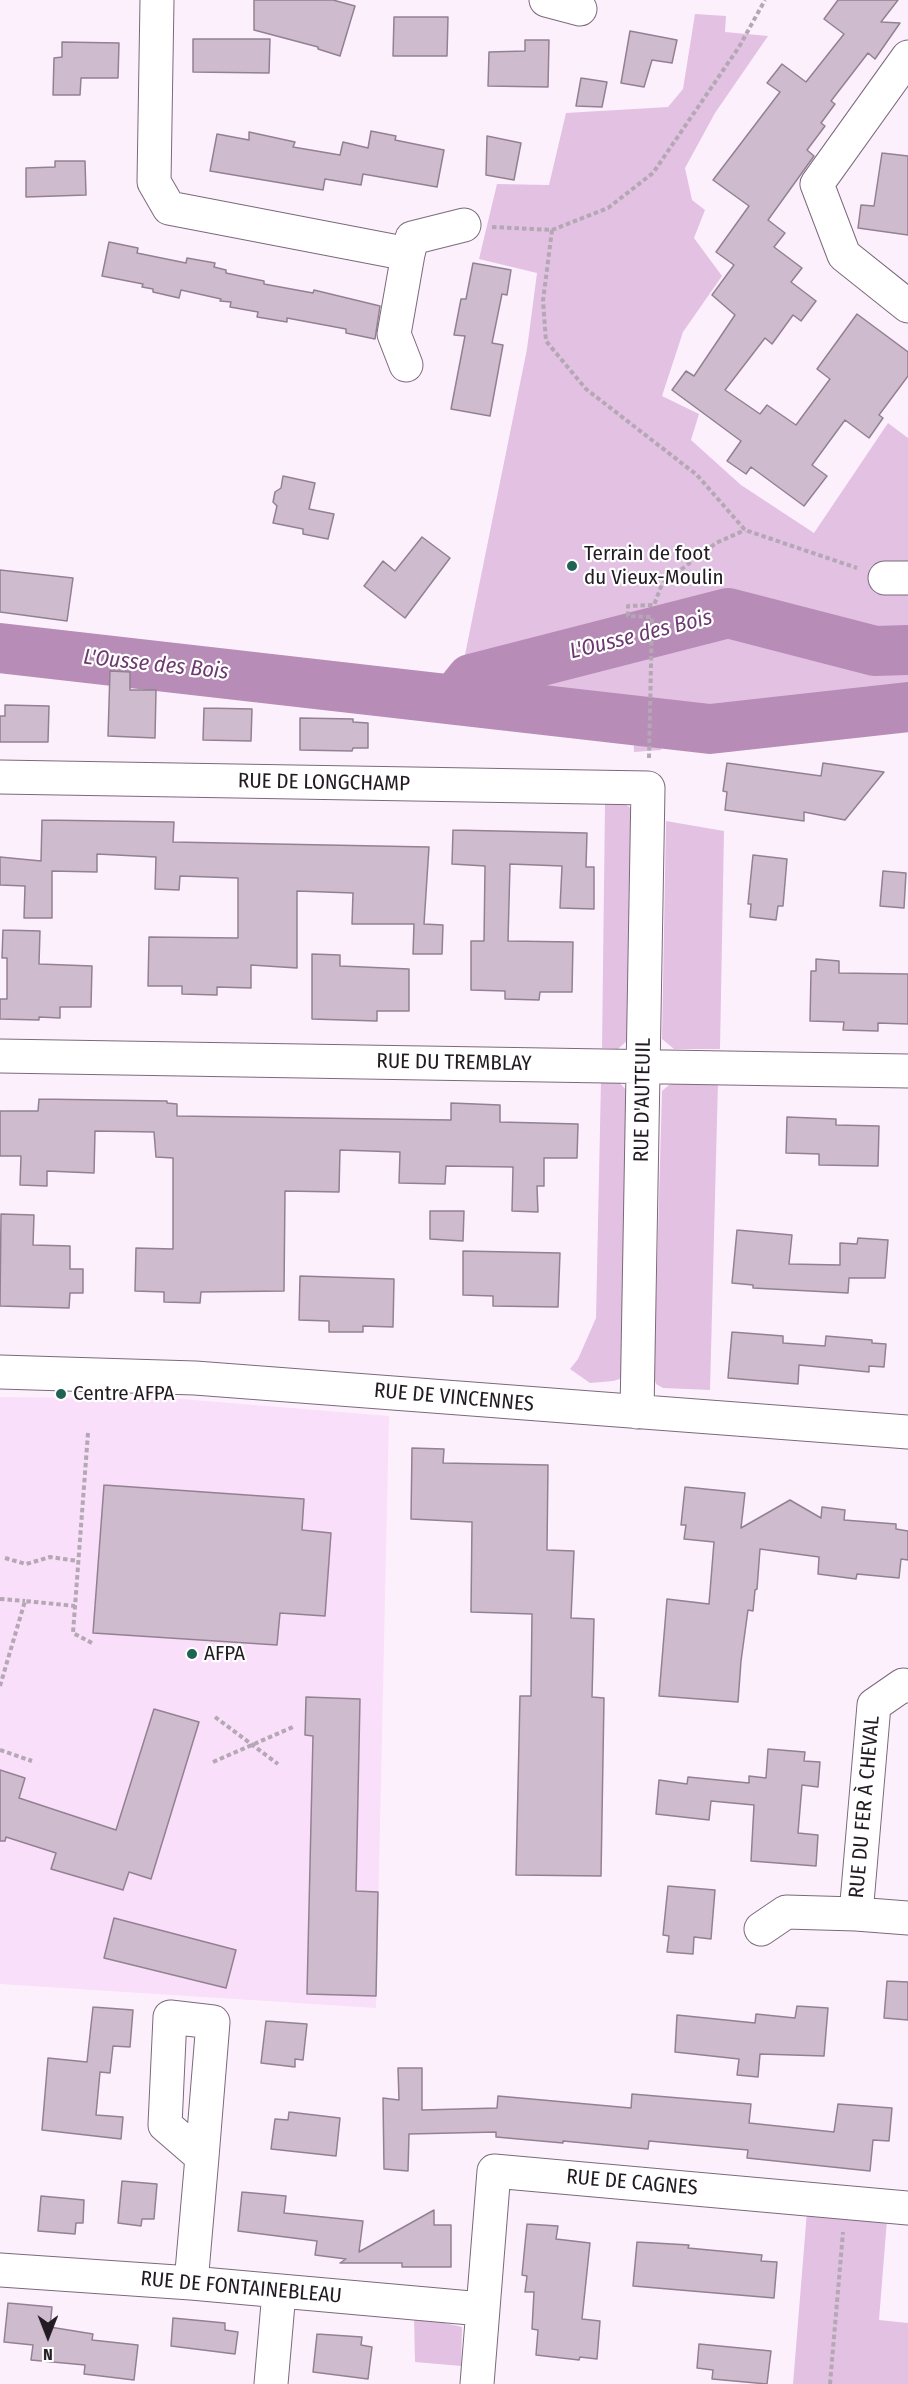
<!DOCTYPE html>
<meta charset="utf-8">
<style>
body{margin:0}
#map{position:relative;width:908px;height:2384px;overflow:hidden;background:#fdf0fd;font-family:"Fira Sans Condensed",sans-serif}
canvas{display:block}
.north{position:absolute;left:18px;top:2306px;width:60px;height:60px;-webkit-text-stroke:4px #fff;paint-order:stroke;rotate:180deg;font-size:16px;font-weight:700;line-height:24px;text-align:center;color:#221b22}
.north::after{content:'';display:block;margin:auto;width:21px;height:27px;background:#221b22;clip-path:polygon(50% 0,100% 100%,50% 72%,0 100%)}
</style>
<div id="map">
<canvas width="908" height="2384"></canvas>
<div class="north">N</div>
</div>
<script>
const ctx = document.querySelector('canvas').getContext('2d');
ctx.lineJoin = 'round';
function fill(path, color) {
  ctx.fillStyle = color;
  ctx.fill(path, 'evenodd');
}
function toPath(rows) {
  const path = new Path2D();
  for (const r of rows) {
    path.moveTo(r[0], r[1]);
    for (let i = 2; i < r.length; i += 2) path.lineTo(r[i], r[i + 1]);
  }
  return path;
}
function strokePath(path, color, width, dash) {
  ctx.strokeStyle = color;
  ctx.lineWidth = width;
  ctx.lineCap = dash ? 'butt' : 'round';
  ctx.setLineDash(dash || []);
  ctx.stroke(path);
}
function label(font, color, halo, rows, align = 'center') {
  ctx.font = font + ' "Fira Sans Condensed",sans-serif';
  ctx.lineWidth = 4.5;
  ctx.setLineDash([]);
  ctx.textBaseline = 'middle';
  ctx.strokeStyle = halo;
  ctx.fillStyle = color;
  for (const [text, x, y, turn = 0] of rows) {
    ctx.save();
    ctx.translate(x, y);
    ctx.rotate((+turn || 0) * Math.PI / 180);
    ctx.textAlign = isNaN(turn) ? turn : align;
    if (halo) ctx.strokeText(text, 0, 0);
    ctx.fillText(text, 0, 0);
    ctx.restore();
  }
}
fill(toPath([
 [0,1397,181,1399,389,1416,376,2008,0,1984]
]), '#f9dff9');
fill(toPath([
 [695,14,726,16,725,32,768,36,715,113,685,168,692,200,705,210,694,238,722,276,683,332,662,396,699,414,691,440,741,485,814,533,888,423,908,438,908,703,668,731,661,750,634,752,633,731,454,709,527,349,537,273,479,259,497,184,549,185,566,113,668,107,683,89],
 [605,804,625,804,632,809,630,1038,618,1049,602,1048],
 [666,821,724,831,720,1049,674,1049,662,1039],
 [601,1080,617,1080,629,1093,624,1372,620,1379,613,1381,590,1383,570,1369,578,1359,596,1318],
 [679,1082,718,1082,710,1390,663,1388,656,1384,654,1377,662,1091,669,1085],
 [808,2199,888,2207,879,2320,908,2323,908,2384,793,2384],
 [414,2316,462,2327,461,2366,415,2362]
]), '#e3c1e3');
strokePath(toPath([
 [0,648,710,729,908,707],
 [455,699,471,679,728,613,875,651,908,650]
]), '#b78cb7', 50);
const building = toPath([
 [254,0,333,0,355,6,340,56,318,49,318,47,254,30,254,0],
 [838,0,898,0,881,22,900,23,875,59,868,53,831,101,835,104,821,123,825,126,807,150,814,156,768,220,785,233,774,247,802,268,791,282,816,301,801,321,793,315,772,344,765,338,725,390,760,414,767,405,796,425,830,379,817,369,857,314,908,352,908,376,879,415,883,418,869,438,845,420,812,465,827,476,804,506,751,467,746,474,727,461,741,441,672,390,686,371,694,376,735,315,712,295,734,265,716,252,749,206,713,180,780,92,767,83,782,64,806,82,844,34,824,19,838,0],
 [394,17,448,17,447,56,393,56,394,17],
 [630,31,677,40,672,63,652,60,644,87,621,83,630,31],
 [193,39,270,39,269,73,193,72,193,39],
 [525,40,549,40,548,87,488,86,489,52,525,51,525,40],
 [62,42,119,43,118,78,81,78,80,95,53,95,54,58,62,57,62,42],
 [581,78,607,82,602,107,576,106,581,78],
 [371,131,396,136,395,140,444,150,437,187,363,174,361,185,325,179,323,190,210,171,217,134,249,140,249,132,295,142,293,147,340,155,343,142,368,148,371,131],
 [487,136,521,143,514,180,486,175,487,136],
 [882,153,908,156,908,235,858,228,861,205,874,206,882,153],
 [55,161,85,161,86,195,26,197,26,168,55,167,55,161],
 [109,242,138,248,137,253,186,263,187,258,215,263,214,267,226,270,226,273,264,281,264,284,313,293,314,290,380,306,375,339,346,333,346,329,287,318,287,322,257,317,258,312,230,307,231,302,220,301,221,299,181,290,179,298,153,292,153,289,142,287,143,284,102,276,109,242],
 [473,263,511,270,507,295,502,294,492,343,503,345,490,416,451,409,465,336,454,335,461,299,466,299,473,263],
 [283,476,315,483,309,509,334,514,328,539,303,534,303,529,273,523,277,506,273,502,275,492,281,488,283,476],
 [422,537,450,558,405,618,364,586,383,561,395,571,422,537],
 [0,570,73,578,67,621,0,612,0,570],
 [110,671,130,672,130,690,156,690,155,738,108,736,110,671],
 [5,705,49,706,48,742,0,742,0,716,5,716,5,705],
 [204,708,252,709,251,741,203,740,204,708],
 [300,718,353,719,353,722,368,723,368,748,353,748,352,751,300,750,300,718],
 [727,763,821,776,823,763,884,772,845,820,804,812,804,821,725,810,727,792,723,791,727,763],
 [42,820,174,822,173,842,429,847,424,924,443,925,442,954,413,954,414,924,352,924,353,893,297,891,297,968,251,965,251,988,217,987,217,995,182,994,182,986,148,986,149,937,238,938,238,878,180,876,179,890,155,889,156,857,97,854,97,872,52,871,52,918,24,918,25,886,0,885,0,857,41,861,42,820],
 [453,830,587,833,586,867,594,867,594,909,560,908,562,866,510,864,508,941,573,942,572,992,540,992,539,1000,505,999,505,991,471,990,471,941,484,941,485,866,452,864,453,830],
 [753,855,787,859,783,906,778,906,776,920,750,917,751,904,748,904,753,855],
 [883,871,906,873,904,908,880,906,883,871],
 [3,930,40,931,39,964,92,966,91,1007,60,1007,60,1018,39,1017,39,1020,0,1019,0,999,7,999,7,958,2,958,3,930],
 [312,954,340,955,340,966,409,969,409,1011,377,1011,377,1021,312,1019,312,954],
 [816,959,839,961,839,973,908,974,908,1024,878,1023,878,1031,843,1030,844,1022,810,1021,811,971,816,971,816,959],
 [39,1099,167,1101,167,1103,177,1104,177,1116,451,1120,451,1103,500,1105,500,1122,578,1124,577,1158,544,1158,544,1186,537,1186,538,1212,512,1211,513,1167,446,1166,445,1184,399,1183,400,1152,340,1150,339,1192,285,1191,284,1291,201,1292,200,1303,164,1302,164,1292,135,1291,136,1248,173,1249,173,1158,156,1157,154,1132,95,1131,94,1173,47,1171,47,1186,20,1185,21,1156,0,1156,0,1111,38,1111,39,1099],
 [787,1117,836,1119,836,1125,879,1126,878,1166,819,1165,819,1154,786,1153,787,1117],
 [430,1211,464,1211,463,1241,430,1239,430,1211],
 [1,1214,34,1215,33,1245,70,1246,70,1269,83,1269,83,1293,70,1293,69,1308,0,1306,1,1214],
 [737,1230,792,1235,789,1264,840,1265,840,1243,857,1244,858,1238,888,1240,885,1278,849,1278,848,1293,753,1288,753,1285,732,1283,737,1230],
 [463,1251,560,1253,558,1307,493,1306,493,1296,463,1295,463,1251],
 [300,1276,394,1279,393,1327,363,1326,363,1332,329,1332,329,1321,299,1320,300,1276],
 [732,1332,783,1336,783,1343,825,1346,826,1336,872,1340,872,1343,886,1344,884,1367,869,1366,869,1372,799,1365,798,1384,728,1378,732,1332],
 [412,1448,444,1449,443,1463,548,1465,547,1550,574,1551,571,1618,594,1619,592,1697,604,1698,601,1876,516,1875,520,1696,531,1696,532,1614,471,1612,472,1522,411,1519,412,1448],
 [104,1485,304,1499,302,1530,331,1533,325,1616,280,1613,277,1645,93,1633,104,1485],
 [685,1487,745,1493,741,1528,790,1500,821,1518,822,1507,845,1510,844,1520,896,1524,896,1529,908,1531,908,1560,901,1559,899,1578,857,1574,856,1579,818,1574,819,1557,760,1549,757,1589,755,1590,753,1611,748,1610,741,1661,738,1702,659,1696,667,1599,709,1604,714,1542,684,1539,686,1525,681,1525,685,1487],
 [306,1697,360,1699,356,1891,378,1892,376,1996,307,1994,313,1736,305,1735,306,1697],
 [154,1709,199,1722,151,1879,129,1872,123,1890,51,1869,56,1853,6,1837,5,1841,0,1841,0,1770,25,1778,19,1798,116,1830,154,1709],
 [768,1749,805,1752,804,1761,820,1762,818,1787,802,1785,798,1833,818,1835,816,1866,751,1861,754,1805,711,1801,709,1820,656,1814,659,1780,687,1784,688,1777,749,1783,749,1776,766,1778,768,1749],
 [668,1886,715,1890,711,1939,694,1937,693,1954,667,1952,669,1936,663,1935,668,1886],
 [114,1918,236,1950,226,1988,104,1958,114,1918],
 [887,1981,908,1982,908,2020,884,2018,887,1981],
 [797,2006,828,2008,824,2056,760,2054,758,2077,737,2075,739,2059,675,2052,677,2015,755,2023,756,2014,795,2018,797,2006],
 [93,2007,133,2010,130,2047,113,2046,110,2073,100,2072,96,2115,123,2117,121,2139,42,2130,48,2058,87,2062,93,2007],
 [266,2021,307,2024,303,2060,295,2059,295,2067,261,2063,266,2021],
 [398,2068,422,2068,422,2110,497,2108,498,2096,631,2108,632,2094,751,2104,749,2123,834,2132,838,2104,892,2108,889,2141,873,2140,870,2171,747,2158,748,2150,649,2141,648,2149,563,2141,563,2143,496,2137,496,2132,409,2134,408,2171,384,2169,383,2098,399,2100,398,2068],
 [289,2112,340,2118,336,2156,271,2149,275,2119,288,2120,289,2112],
 [122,2181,157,2184,154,2219,142,2219,141,2226,118,2223,122,2181],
 [242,2192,286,2196,284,2213,363,2221,359,2252,434,2210,434,2225,451,2225,451,2267,402,2267,402,2263,340,2263,346,2259,315,2255,317,2241,238,2231,242,2192],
 [41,2196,84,2200,83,2223,76,2223,75,2234,38,2231,41,2196],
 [527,2224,558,2226,556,2239,590,2243,582,2319,600,2321,597,2359,580,2357,579,2360,536,2355,538,2330,532,2329,534,2292,525,2292,527,2276,522,2275,527,2224],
 [637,2242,689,2245,688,2248,762,2255,761,2261,777,2262,774,2298,633,2286,637,2242],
 [8,2303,52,2307,50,2327,93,2334,92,2340,138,2345,134,2380,84,2374,85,2365,31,2360,33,2345,4,2342,8,2303],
 [173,2318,225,2323,225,2330,238,2332,235,2354,171,2346,173,2318],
 [317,2334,362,2337,361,2345,372,2347,368,2379,313,2372,317,2334],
 [699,2344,771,2351,767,2384,712,2379,713,2370,697,2368,699,2344]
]);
fill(building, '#cfbbce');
strokePath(building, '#938193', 1.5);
const minor = toPath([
 [157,0,154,182,169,208,408,254,412,238,464,225],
 [546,0,580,9],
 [908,57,817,184,844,255,908,306],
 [406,365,394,334,408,254],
 [885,578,908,578],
 [0,777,648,788,637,1412],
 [0,1056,908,1071],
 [0,1372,195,1378,908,1432],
 [908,1686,903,1685,874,1705,856,1914,908,1918],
 [761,1929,786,1912,856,1914],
 [0,2270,191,2283,482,2309],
 [191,2283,202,2157,213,2022,170,2017,165,2125,202,2157],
 [271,2384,279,2292],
 [477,2384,494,2171,908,2208]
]);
strokePath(minor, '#7b697b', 35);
strokePath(toPath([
 [492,227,552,230,608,208,653,173,739,47,765,0],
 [552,230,543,301,546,341,586,389,697,475,745,530,857,568],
 [649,758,652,617,628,616,628,606,654,605,662,584,716,543,745,530],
 [88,1433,73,1633,92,1643],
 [5,1558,26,1564,50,1557,78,1561],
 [0,1599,25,1601],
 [0,1686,25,1601,75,1606],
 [215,1717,278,1764],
 [0,1750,32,1761],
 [213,1762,293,1727],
 [830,2384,843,2232]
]), '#b3a8b3', 4, [4.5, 3]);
strokePath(minor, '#fff', 33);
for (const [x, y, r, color] of [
 [572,566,6,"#1e6355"],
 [61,1394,6,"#1e6355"],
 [192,1654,6,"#1e6355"]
]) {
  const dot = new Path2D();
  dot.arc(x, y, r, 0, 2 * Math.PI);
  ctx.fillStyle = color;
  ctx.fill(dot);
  strokePath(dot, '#fff', 2);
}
label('21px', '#221b22', '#fff', [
 ["Terrain de foot",584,554],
 ["du Vieux-Moulin",584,578],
 ["Centre AFPA",73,1394],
 ["AFPA",204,1654]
], 'left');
label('21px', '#221b22', '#fff', [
 ["RUE DE LONGCHAMP",324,783,1],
 ["RUE DU TREMBLAY",454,1063,1],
 ["RUE D'AUTEUIL",643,1100,-89],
 ["RUE DE VINCENNES",454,1398,5],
 ["RUE DU FER À CHEVAL",865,1807,-85],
 ["RUE DE CAGNES",632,2183,5],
 ["RUE DE FONTAINEBLEAU",241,2288,5]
]);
label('italic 22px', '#6e3970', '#fff', [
 ["L'Ousse des Bois",641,635,-14],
 ["L'Ousse des Bois",156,665,6]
]);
</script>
